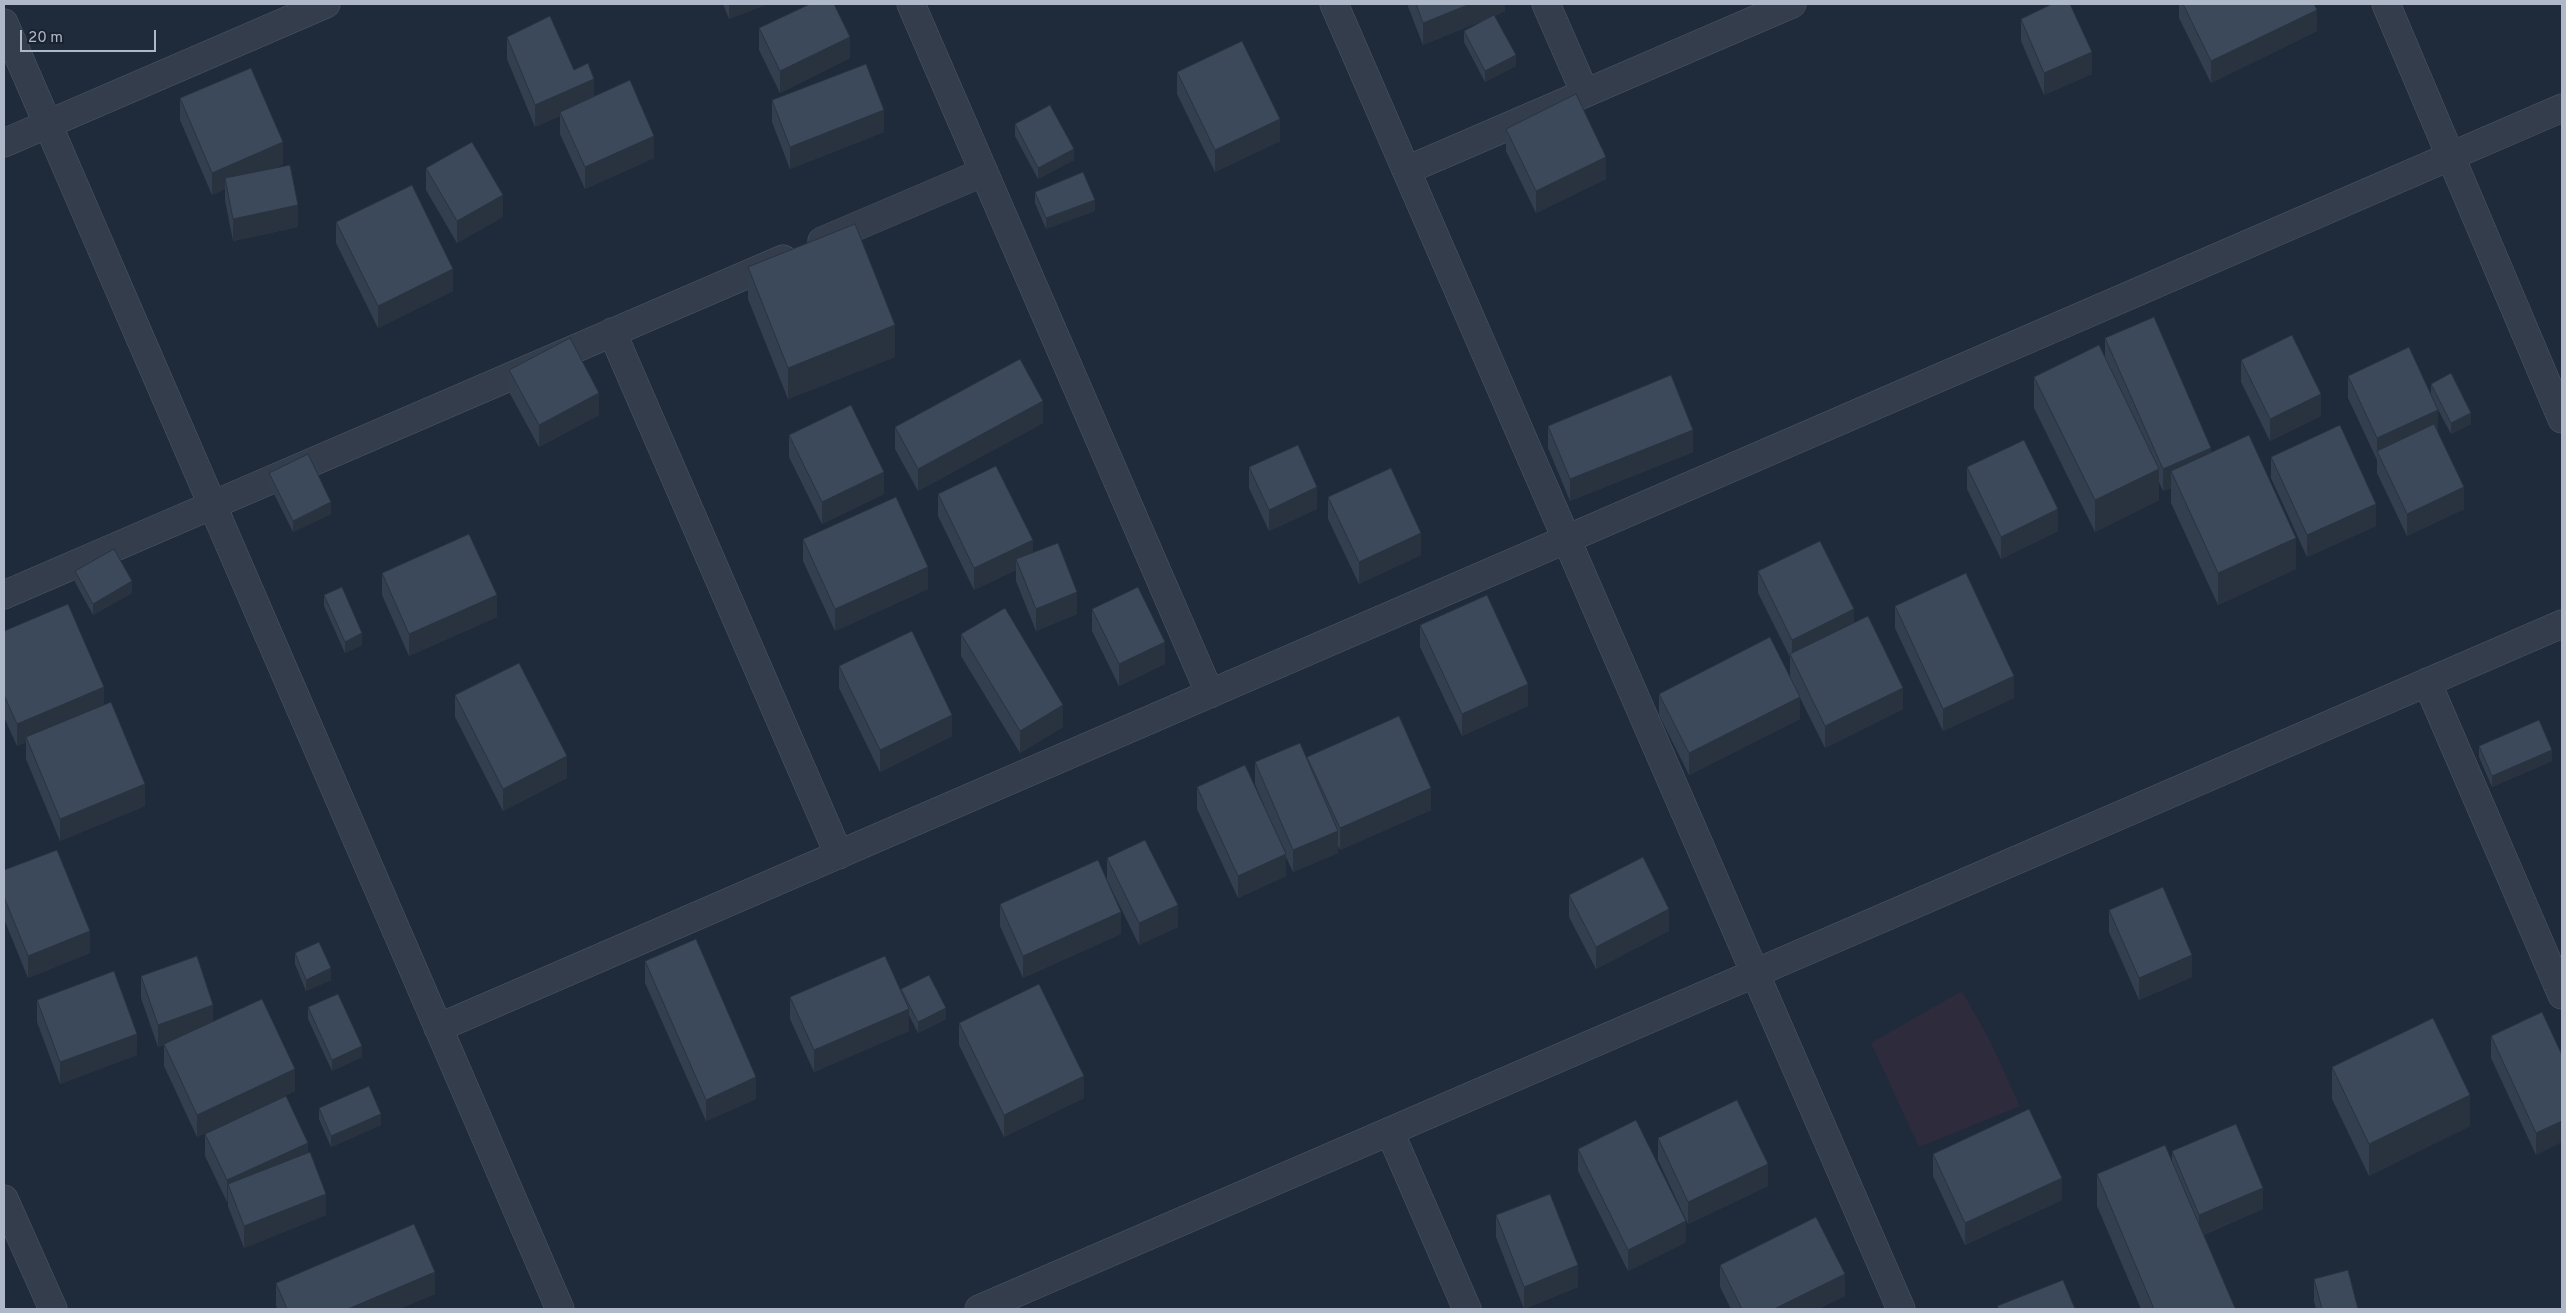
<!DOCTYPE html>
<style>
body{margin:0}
#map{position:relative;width:2566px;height:1313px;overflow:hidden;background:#1f2b3b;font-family:Overpass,sans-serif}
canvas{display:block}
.frame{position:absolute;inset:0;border:5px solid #aeb8c8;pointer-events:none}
.scale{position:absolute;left:20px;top:30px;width:136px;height:22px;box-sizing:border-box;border:2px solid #aeb8c8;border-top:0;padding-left:6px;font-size:15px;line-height:18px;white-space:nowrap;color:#aeb8c8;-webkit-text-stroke:4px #192230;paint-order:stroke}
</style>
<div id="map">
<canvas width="2566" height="1313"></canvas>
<div class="frame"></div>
<div class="scale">20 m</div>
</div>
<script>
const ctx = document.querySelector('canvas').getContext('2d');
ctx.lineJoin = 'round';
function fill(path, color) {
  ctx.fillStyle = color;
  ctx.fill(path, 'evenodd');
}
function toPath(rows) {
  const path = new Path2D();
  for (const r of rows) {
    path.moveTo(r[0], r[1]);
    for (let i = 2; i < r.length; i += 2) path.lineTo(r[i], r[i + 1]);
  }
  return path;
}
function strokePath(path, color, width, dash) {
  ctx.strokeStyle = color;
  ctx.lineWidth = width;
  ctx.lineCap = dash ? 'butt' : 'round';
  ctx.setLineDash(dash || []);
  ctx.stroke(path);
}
fill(toPath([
 [1962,991,1989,1039,2020,1106,1919,1147,1871,1043]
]), '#2e2b3c');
const minor = toPath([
 [911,4,1210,694],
 [1334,4,1901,1309],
 [1546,4,1585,93],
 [2386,4,2562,419],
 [4,23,560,1309],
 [4,143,326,4],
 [1407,170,1792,4],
 [822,241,984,172],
 [612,332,839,855],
 [4,595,783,259],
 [2427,682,2562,995],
 [438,1028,2562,108],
 [1390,1132,1467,1309],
 [4,1199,53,1309],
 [979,1309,2562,624]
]);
strokePath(minor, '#4e5866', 29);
strokePath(minor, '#333d4b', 28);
fill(toPath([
 [723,4,768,4,729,19],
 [1407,4,1505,4,1505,11,1494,16,1516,66,1485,82,1464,42,1464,31,1484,20,1423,45],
 [2179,4,2314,4,2317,31,2211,83,2179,18],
 [2021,19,2092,74,2044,95,2021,41],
 [759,28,850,58,780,93,759,50],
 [507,37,574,70,594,96,654,158,585,189,560,134,560,116,535,127,507,59],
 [1177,72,1280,141,1215,172,1177,94],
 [180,98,283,164,272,169,298,227,233,241,225,200,225,189,212,195,180,120],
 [772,100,884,132,790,169,772,122],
 [1015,124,1074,160,1038,179,1015,136],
 [1506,129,1606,179,1536,213,1506,151],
 [426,168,503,217,457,243,426,190],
 [1035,192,1095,211,1046,229,1035,203],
 [336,222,453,291,378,328,336,243],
 [748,267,895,357,788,399,748,299],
 [2105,338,2211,453,2296,569,2218,605,2171,503,2171,488,2163,491,2159,482,2159,500,2095,532,2034,408,2034,377,2105,359],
 [2241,360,2321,416,2270,441,2241,382],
 [509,370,599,415,539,447,509,392],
 [2348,376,2431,394,2431,384,2471,424,2451,434,2433,400,2438,432,2464,509,2407,536,2377,473,2377,460,2348,398],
 [1043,423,918,491,895,449,895,427],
 [1548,426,1693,452,1570,501,1548,448],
 [789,435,884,494,822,524,789,457],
 [2271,457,2376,526,2307,557,2271,478],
 [1249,467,1317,509,1269,531,1249,488],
 [1967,467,2058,531,2001,559,1967,489],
 [269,473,331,514,293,532,269,484],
 [938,494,1033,553,1077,614,1036,631,1016,581,1016,570,974,590,938,516],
 [1328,497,1421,555,1359,584,1328,519],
 [803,539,928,589,835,631,803,561],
 [75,571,132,593,93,615,75,582],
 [1758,571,1854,623,1903,709,1825,748,1800,698,1800,719,1689,775,1659,715,1659,694,1790,676,1790,657,1758,593],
 [382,573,497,617,409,656,382,595],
 [324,595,362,645,345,653,324,606],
 [1895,606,2014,698,1943,731,1895,628],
 [1092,609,1165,664,1119,686,1092,631],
 [1420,625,1528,706,1462,736,1420,647],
 [4,631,104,705,145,806,60,841,26,759,26,742,17,746,4,717],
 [961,634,1063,727,1020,753,961,656],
 [839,666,952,736,880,772,839,688],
 [455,695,567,778,503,811,455,717],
 [2479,746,2552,761,2492,787,2479,757],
 [1307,757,1431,810,1340,850,1338,846,1338,853,1293,872,1286,857,1286,876,1238,898,1197,809,1197,787,1265,808,1255,784,1255,762,1307,761],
 [1107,858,1178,927,1139,945,1107,880],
 [4,870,90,953,28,978,4,919],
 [1569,895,1669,931,1596,969,1569,917],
 [1000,904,1121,934,1023,978,1000,926],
 [2109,910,2192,977,2139,1000,2109,932],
 [295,953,331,980,306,991,295,964],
 [645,961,756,1099,706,1121,645,983],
 [141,976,213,1021,295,1091,197,1137,164,1066,164,1045,158,1047,141,998],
 [901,989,946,1019,918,1033,909,1015,909,1031,814,1072,790,1019,790,997,901,992],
 [37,1000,137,1055,60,1084,37,1022],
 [308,1007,362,1057,332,1071,308,1019],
 [2542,1012,2536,1155,2491,1058,2491,1036],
 [959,1023,1084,1098,1004,1137,959,1045],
 [2332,1067,2470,1126,2369,1176,2332,1099],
 [319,1108,381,1125,331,1147,319,1119],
 [205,1134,308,1153,326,1215,244,1248,228,1206,228,1202,227,1202,205,1156],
 [1658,1138,1768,1186,1688,1224,1658,1160],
 [1578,1149,1686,1242,1628,1271,1578,1171],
 [2172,1151,2263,1209,2203,1235,2235,1309,2141,1309,2097,1206,2097,1174,2172,1162],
 [1933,1154,2062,1200,1965,1245,1933,1176],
 [1496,1215,1578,1287,1524,1309,1496,1237],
 [1720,1265,1845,1296,1818,1309,1731,1309,1720,1287],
 [2314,1279,2358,1309,2316,1309,2314,1301],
 [276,1283,435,1294,399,1309,277,1309,276,1305]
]), '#333f4e');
fill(toPath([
 [729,4,768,4,729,19],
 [1470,4,1505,4,1505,11,1423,45,1423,23],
 [2317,10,2317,31,2211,83,2211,61],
 [850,37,850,58,780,93,780,71],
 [2092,52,2092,74,2044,95,2044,73],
 [1516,55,1516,66,1485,82,1485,71],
 [594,79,594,101,560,112,560,116,535,127,535,105],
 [884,110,884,132,790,169,790,147],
 [1280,119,1280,141,1215,172,1215,150],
 [654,136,654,158,585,189,585,167],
 [283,142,283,164,227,188,225,178,225,189,212,195,212,173],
 [1074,149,1074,160,1038,179,1038,168],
 [1606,157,1606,179,1536,213,1536,191],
 [503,195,503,217,457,243,457,221],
 [1095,200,1095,211,1046,229,1046,218],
 [298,205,298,227,233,241,233,219],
 [453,269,453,291,378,328,378,306],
 [895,325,895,357,788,399,788,368],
 [599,393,599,415,539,447,539,425],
 [2321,394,2321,416,2270,441,2270,419],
 [1043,401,1043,423,918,491,918,469],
 [2438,410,2438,432,2377,451,2377,460,2377,438],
 [2471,413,2471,424,2451,434,2451,423],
 [1693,430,1693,452,1570,501,1570,479],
 [2211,448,2211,469,2171,471,2171,488,2163,491,2163,469],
 [2159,469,2159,500,2095,532,2095,500],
 [884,472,884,494,822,524,822,502],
 [1317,487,1317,509,1269,531,1269,510],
 [2464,487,2464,509,2407,536,2407,514],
 [331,502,331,514,293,532,293,521],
 [2376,504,2376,526,2307,557,2307,535],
 [2058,509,2058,531,2001,559,2001,537],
 [1421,533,1421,555,1359,584,1359,562],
 [2296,538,2296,569,2218,605,2218,573],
 [1033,540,1033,562,1016,559,1016,570,974,590,974,568],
 [928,567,928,589,835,631,835,609],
 [132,581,132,593,93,615,93,604],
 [1077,592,1077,614,1036,631,1036,609],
 [497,595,497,617,409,656,409,634],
 [1854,609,1854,631,1792,658,1792,640],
 [362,633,362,645,345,653,345,642],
 [1165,642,1165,664,1119,686,1119,664],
 [2014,676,2014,698,1943,731,1943,709],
 [1528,684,1528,706,1462,736,1462,714],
 [104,687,104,709,26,737,26,742,17,746,17,724],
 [1903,688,1903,709,1825,748,1825,726],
 [1800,697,1800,719,1689,775,1689,753],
 [1063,705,1063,727,1020,753,1020,731],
 [952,715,952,736,880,772,880,750],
 [2552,750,2552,761,2492,787,2492,776],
 [567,756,567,778,503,811,503,789],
 [145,784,145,806,60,841,60,819],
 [1431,788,1431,810,1340,850,1340,828],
 [1338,831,1338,853,1293,872,1293,850],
 [1286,854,1286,876,1238,898,1238,876],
 [1178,905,1178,927,1139,945,1139,923],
 [1669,909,1669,931,1596,969,1596,947],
 [1121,912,1121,934,1023,978,1023,956],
 [90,931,90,953,28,978,28,956],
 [2192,955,2192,977,2139,1000,2139,978],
 [331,968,331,980,306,991,306,980],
 [213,1005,213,1026,158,1047,158,1025],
 [946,1008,946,1019,918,1033,918,1022],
 [909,1009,909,1031,814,1072,814,1050],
 [137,1034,137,1055,60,1084,60,1062],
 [362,1046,362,1057,332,1071,332,1060],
 [295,1069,295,1091,197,1137,197,1115],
 [1084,1076,1084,1098,1004,1137,1004,1115],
 [756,1077,756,1099,706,1121,706,1100],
 [2470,1095,2470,1126,2369,1176,2369,1144],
 [381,1114,381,1125,331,1147,331,1136],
 [2562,1121,2562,1142,2536,1155,2536,1133],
 [308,1143,308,1165,228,1184,228,1202,227,1202,227,1180],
 [1768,1164,1768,1186,1688,1224,1688,1202],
 [2062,1178,2062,1200,1965,1245,1965,1223],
 [2263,1188,2263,1209,2199,1236,2199,1215],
 [326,1194,326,1215,244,1248,244,1226],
 [1686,1221,1686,1242,1628,1271,1628,1250],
 [1578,1265,1578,1287,1524,1309,1524,1287],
 [435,1272,435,1294,399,1309,348,1309],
 [1845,1274,1845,1296,1818,1309,1774,1309]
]), '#293340');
const building = toPath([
 [810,4,834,4,850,37,780,71,759,28,810,4],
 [1416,4,1470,4,1423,23,1416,4],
 [2052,4,2070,4,2092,52,2044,73,2021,19,2052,4],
 [2183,4,2314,4,2317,10,2211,61,2183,4],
 [1494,15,1516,55,1485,71,1464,31,1494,15],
 [550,16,574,70,588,63,594,79,535,105,507,37,550,16],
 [1242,41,1280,119,1215,150,1177,72,1242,41],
 [866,64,884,110,790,147,772,100,866,64],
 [251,68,283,142,212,173,180,98,251,68],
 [630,80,654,136,585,167,560,112,630,80],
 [1576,94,1606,157,1536,191,1506,129,1576,94],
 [1050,105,1074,149,1038,168,1015,124,1050,105],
 [472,142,503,195,457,221,426,168,472,142],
 [290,165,298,205,233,219,225,178,290,165],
 [1083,172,1095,200,1046,218,1035,192,1083,172],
 [412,185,453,269,378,306,336,222,412,185],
 [855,224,895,325,788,368,748,267,855,224],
 [2154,317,2211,448,2163,469,2105,338,2154,317],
 [2292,335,2321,394,2270,419,2241,360,2292,335],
 [570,338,599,393,539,425,509,370,570,338],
 [2099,345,2159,469,2095,500,2034,377,2099,345],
 [2409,347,2438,410,2377,438,2348,376,2409,347],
 [1020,359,1043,401,918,469,895,427,1020,359],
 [2451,373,2471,413,2451,423,2431,384,2451,373],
 [1671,375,1693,430,1570,479,1548,426,1671,375],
 [851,405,884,472,822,502,789,435,851,405],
 [2434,424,2464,487,2407,514,2377,451,2434,424],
 [2340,425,2376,504,2307,535,2271,457,2340,425],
 [2249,435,2296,538,2218,573,2171,471,2249,435],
 [2024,440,2058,509,2001,537,1967,467,2024,440],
 [1298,445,1317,487,1269,510,1249,467,1298,445],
 [308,454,331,502,293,521,269,473,308,454],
 [996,466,1033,540,974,568,938,494,996,466],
 [1391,468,1421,533,1359,562,1328,497,1391,468],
 [896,497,928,567,835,609,803,539,896,497],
 [469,534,497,595,409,634,382,573,469,534],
 [1820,541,1854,609,1792,640,1758,571,1820,541],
 [1058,543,1077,592,1036,609,1016,559,1058,543],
 [114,549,132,581,93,604,75,571,114,549],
 [1966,573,2014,676,1943,709,1895,606,1966,573],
 [342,587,362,633,345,642,324,595,342,587],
 [1138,587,1165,642,1119,664,1092,609,1138,587],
 [1487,595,1528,684,1462,714,1420,625,1487,595],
 [68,604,104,687,17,724,4,695,4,631,68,604],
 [1005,608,1063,705,1020,731,961,634,1005,608],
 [1868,616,1903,688,1825,726,1790,654,1868,616],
 [912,631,952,715,880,750,839,666,912,631],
 [1770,637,1800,697,1689,753,1659,694,1770,637],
 [519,663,567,756,503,789,455,695,519,663],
 [111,702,145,784,60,819,26,737,111,702],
 [1399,716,1431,788,1340,828,1307,757,1399,716],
 [2539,720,2552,750,2492,776,2479,746,2539,720],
 [1300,743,1338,831,1293,850,1255,762,1300,743],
 [1245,765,1286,854,1238,876,1197,787,1245,765],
 [1145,840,1178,905,1139,923,1107,858,1145,840],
 [57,850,90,931,28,956,4,897,4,870,57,850],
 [1643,857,1669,909,1596,947,1569,895,1643,857],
 [1098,860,1121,912,1023,956,1000,904,1098,860],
 [2163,887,2192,955,2139,978,2109,910,2163,887],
 [696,939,756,1077,706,1100,645,961,696,939],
 [319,942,331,968,306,980,295,953,319,942],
 [197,956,213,1005,158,1025,141,976,197,956],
 [885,956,909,1009,814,1050,790,997,885,956],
 [114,971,137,1034,60,1062,37,1000,114,971],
 [929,975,946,1008,918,1022,901,989,929,975],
 [1039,984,1084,1076,1004,1115,959,1023,1039,984],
 [338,994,362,1046,332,1060,308,1007,338,994],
 [262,999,295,1069,197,1115,164,1044,262,999],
 [2542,1012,2562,1055,2562,1121,2536,1133,2491,1036,2542,1012],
 [2433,1018,2470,1095,2369,1144,2332,1067,2433,1018],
 [369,1086,381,1114,331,1136,319,1108,369,1086],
 [286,1096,308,1143,227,1180,205,1134,286,1096],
 [1737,1100,1768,1164,1688,1202,1658,1138,1737,1100],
 [2029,1109,2062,1178,1965,1223,1933,1154,2029,1109],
 [1636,1120,1686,1221,1628,1250,1578,1149,1636,1120],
 [2236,1124,2263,1188,2199,1215,2172,1151,2236,1124],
 [2165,1145,2235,1308,2232,1309,2154,1309,2097,1174,2165,1145],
 [310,1152,326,1194,244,1226,228,1184,310,1152],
 [1550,1194,1578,1265,1524,1287,1496,1215,1550,1194],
 [1816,1217,1845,1274,1774,1309,1742,1309,1720,1265,1816,1217],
 [414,1224,435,1272,348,1309,287,1309,276,1283,414,1224],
 [2348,1270,2358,1309,2322,1309,2314,1279,2348,1270],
 [2063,1280,2075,1309,1999,1309,1997,1306,2063,1280]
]);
fill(building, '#3b495b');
strokePath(building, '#293340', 1);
</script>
